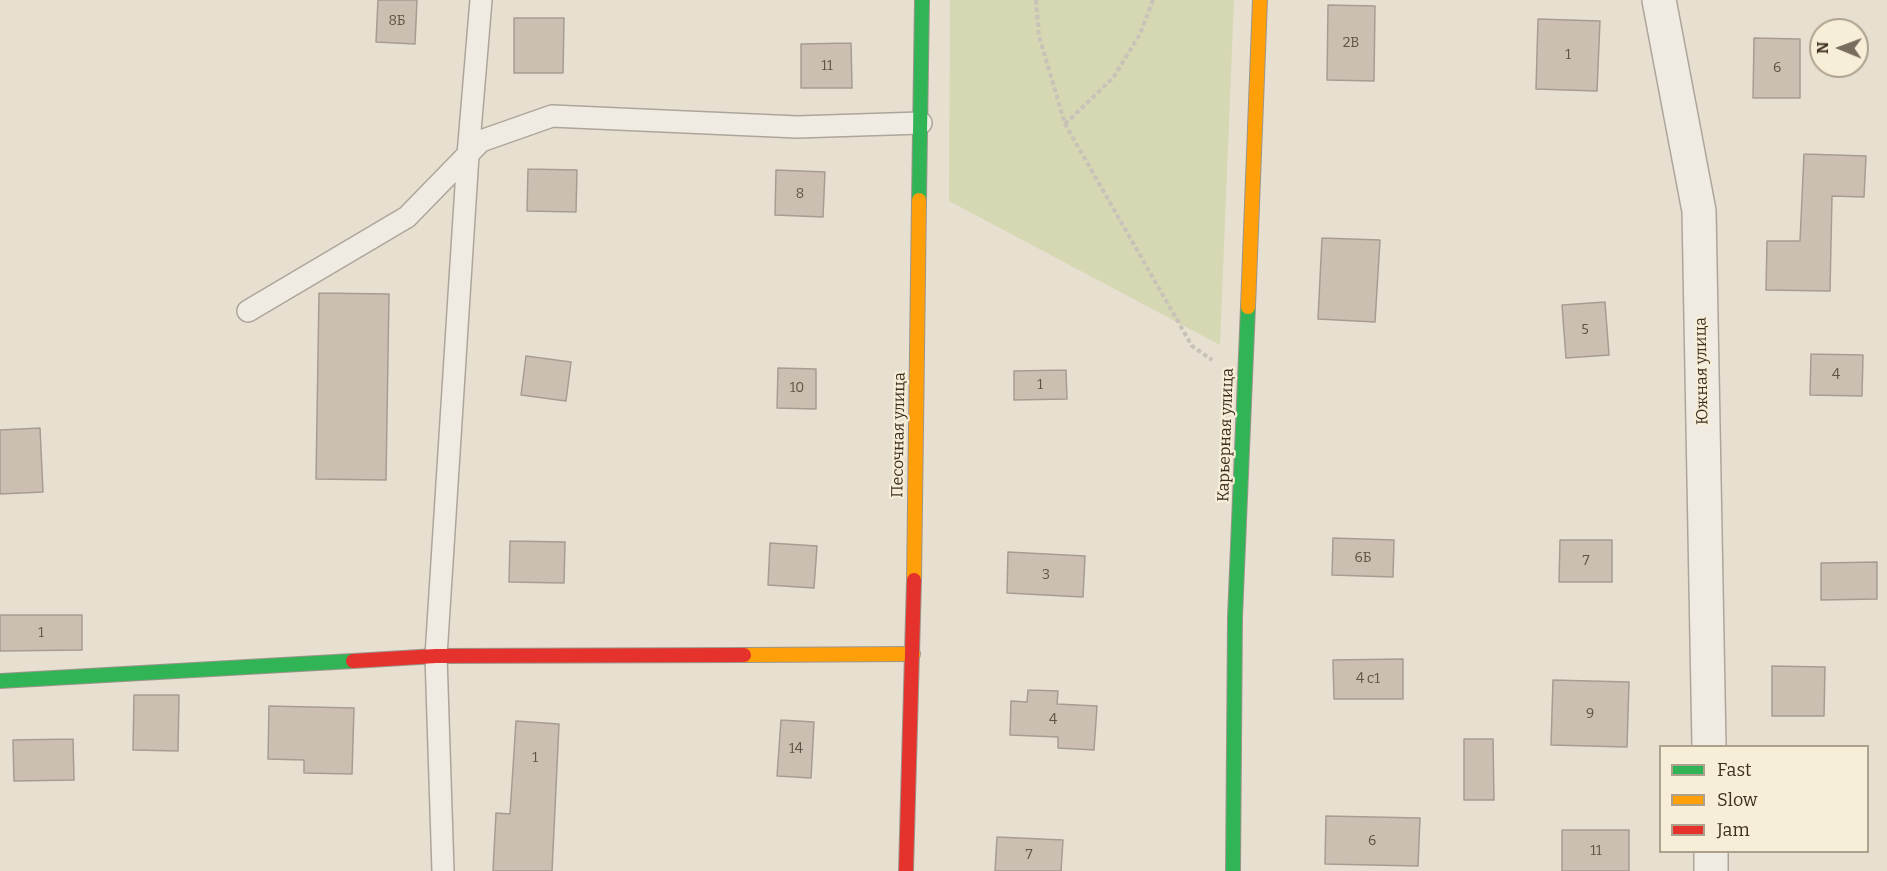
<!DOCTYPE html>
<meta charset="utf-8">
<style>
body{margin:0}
#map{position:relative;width:1887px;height:871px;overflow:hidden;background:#e7e0d1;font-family:Bitter,serif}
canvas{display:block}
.legend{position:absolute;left:1659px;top:745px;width:210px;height:108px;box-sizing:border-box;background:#f7eed8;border:2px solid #ada18e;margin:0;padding:8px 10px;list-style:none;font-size:18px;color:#3d2e20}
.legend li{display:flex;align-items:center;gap:12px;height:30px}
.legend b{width:30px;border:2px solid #ada18e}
.north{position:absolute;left:1809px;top:18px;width:60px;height:60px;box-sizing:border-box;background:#f7eed8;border:2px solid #ada18e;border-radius:50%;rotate:271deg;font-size:16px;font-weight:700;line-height:24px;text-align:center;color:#3d2e20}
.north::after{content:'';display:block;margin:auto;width:21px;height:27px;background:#786c5e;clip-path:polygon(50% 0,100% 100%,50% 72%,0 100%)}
</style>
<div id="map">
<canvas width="1887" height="871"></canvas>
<ul class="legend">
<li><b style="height:8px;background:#30b455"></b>Fast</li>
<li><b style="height:8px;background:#ff9f0a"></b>Slow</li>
<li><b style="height:8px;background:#e5322d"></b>Jam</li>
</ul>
<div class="north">N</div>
</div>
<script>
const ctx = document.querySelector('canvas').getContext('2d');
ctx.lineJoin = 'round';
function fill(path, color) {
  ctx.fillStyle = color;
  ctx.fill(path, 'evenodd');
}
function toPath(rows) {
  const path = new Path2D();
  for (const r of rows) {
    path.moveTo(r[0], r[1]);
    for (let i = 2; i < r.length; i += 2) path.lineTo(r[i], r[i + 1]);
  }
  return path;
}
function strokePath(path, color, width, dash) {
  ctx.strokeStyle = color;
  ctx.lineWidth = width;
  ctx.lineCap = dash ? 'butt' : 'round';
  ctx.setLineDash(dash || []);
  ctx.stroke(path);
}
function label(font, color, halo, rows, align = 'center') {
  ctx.font = font + ' Bitter,serif';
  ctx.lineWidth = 4.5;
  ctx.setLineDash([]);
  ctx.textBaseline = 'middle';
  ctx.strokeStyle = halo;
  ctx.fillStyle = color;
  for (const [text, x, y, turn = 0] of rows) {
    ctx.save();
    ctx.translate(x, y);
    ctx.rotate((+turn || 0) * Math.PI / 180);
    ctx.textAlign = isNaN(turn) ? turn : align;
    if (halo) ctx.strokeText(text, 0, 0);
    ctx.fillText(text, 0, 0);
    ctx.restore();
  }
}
fill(toPath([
 [950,0,1234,0,1220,345,949,201]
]), '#d6d7b3');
const building = toPath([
 [378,0,417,0,415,44,376,42,378,0],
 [1328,5,1375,6,1374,81,1327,80,1328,5],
 [514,18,564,18,563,73,514,73,514,18],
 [1538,19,1600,21,1597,91,1536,89,1538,19],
 [1754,38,1800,39,1800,98,1753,98,1754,38],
 [851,43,852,88,801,88,801,44,851,43],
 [1804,154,1866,156,1864,197,1832,196,1830,291,1766,290,1767,241,1800,241,1804,154],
 [528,169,577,170,576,212,527,211,528,169],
 [776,170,825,172,823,217,775,215,776,170],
 [1322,238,1380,240,1375,322,1318,319,1322,238],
 [319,293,389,294,386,480,316,479,319,293],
 [1605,302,1609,355,1566,358,1562,305,1605,302],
 [1811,354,1863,355,1862,396,1810,395,1811,354],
 [526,356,571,362,566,401,521,395,526,356],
 [778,368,816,369,816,409,777,408,778,368],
 [1066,370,1067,399,1014,400,1014,371,1066,370],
 [40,428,43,492,0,494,0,430,40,428],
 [1333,538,1394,540,1393,577,1332,575,1333,538],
 [1560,540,1612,540,1612,582,1559,582,1560,540],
 [510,541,565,542,564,583,509,582,510,541],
 [770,543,817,546,814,588,768,585,770,543],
 [1008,552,1085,556,1083,597,1007,593,1008,552],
 [1877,562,1877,599,1821,600,1821,563,1877,562],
 [0,615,82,615,82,650,0,651,0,615],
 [1403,659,1403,699,1334,699,1333,660,1403,659],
 [1772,666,1825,667,1824,716,1772,716,1772,666],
 [1553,680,1629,682,1627,747,1551,745,1553,680],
 [1028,690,1058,691,1057,704,1097,706,1094,750,1058,748,1058,737,1010,735,1011,701,1027,702,1028,690],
 [134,695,179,695,178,751,133,750,134,695],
 [269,706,354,708,352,774,304,773,304,760,268,759,269,706],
 [781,720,814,722,811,778,777,776,781,720],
 [516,721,559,724,552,871,493,871,496,813,510,814,516,721],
 [73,739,74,780,14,781,13,740,73,739],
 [1464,739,1493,739,1494,800,1464,800,1464,739],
 [1326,816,1420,818,1418,866,1325,864,1326,816],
 [1562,830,1629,830,1629,871,1562,871,1562,830],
 [997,837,1063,840,1061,871,995,871,997,837]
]);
fill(building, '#cbbfb2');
strokePath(building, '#a89c90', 1.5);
const lane = toPath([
 [248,311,407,217,481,141,552,116,797,127,921,123],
 [443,871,436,656,468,155,481,0]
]);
const street = toPath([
 [1659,0,1699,211,1709,746],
 [1711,852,1711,871]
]);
const fast = toPath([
 [919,200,922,0],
 [0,681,353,661],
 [1233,871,1235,617,1248,307]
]);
const slow = toPath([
 [1248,307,1260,0],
 [914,580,919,200],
 [744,655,913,654]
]);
const jam = toPath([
 [353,661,436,656,744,655],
 [906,871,914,580]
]);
strokePath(lane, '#ada599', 24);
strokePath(street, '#ada599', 36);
strokePath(fast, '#9c958a', 16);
strokePath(slow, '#9c958a', 16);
strokePath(jam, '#9c958a', 16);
strokePath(toPath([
 [1036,0,1039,36,1065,124,1192,346,1212,360],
 [1065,124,1113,78,1140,34,1153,0]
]), '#c8c2b9', 4, [4.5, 3]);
strokePath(lane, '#efebe3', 21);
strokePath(street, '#efebe3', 33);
strokePath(fast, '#30b455', 14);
strokePath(slow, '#ff9f0a', 14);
strokePath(jam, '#e5322d', 14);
label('14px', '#605244', null, [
 ["8Б",397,21],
 ["2В",1351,43],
 ["1",1568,55],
 ["11",827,66],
 ["6",1777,68],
 ["8",800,194],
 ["5",1585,330],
 ["4",1836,375],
 ["1",1040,385],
 ["10",797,388],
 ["6Б",1363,558],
 ["7",1586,561],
 ["3",1046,575],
 ["1",41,633],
 ["4 с1",1368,679],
 ["9",1590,714],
 ["4",1053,720],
 ["14",796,749],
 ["1",535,758],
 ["6",1372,841],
 ["11",1596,851],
 ["7",1029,855]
]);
label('16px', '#3d2e20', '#f7eed8', [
 ["Южная улица",1702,371,-91],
 ["Песочная улица",899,435,-89],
 ["Карьерная улица",1226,435,-88]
]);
</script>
